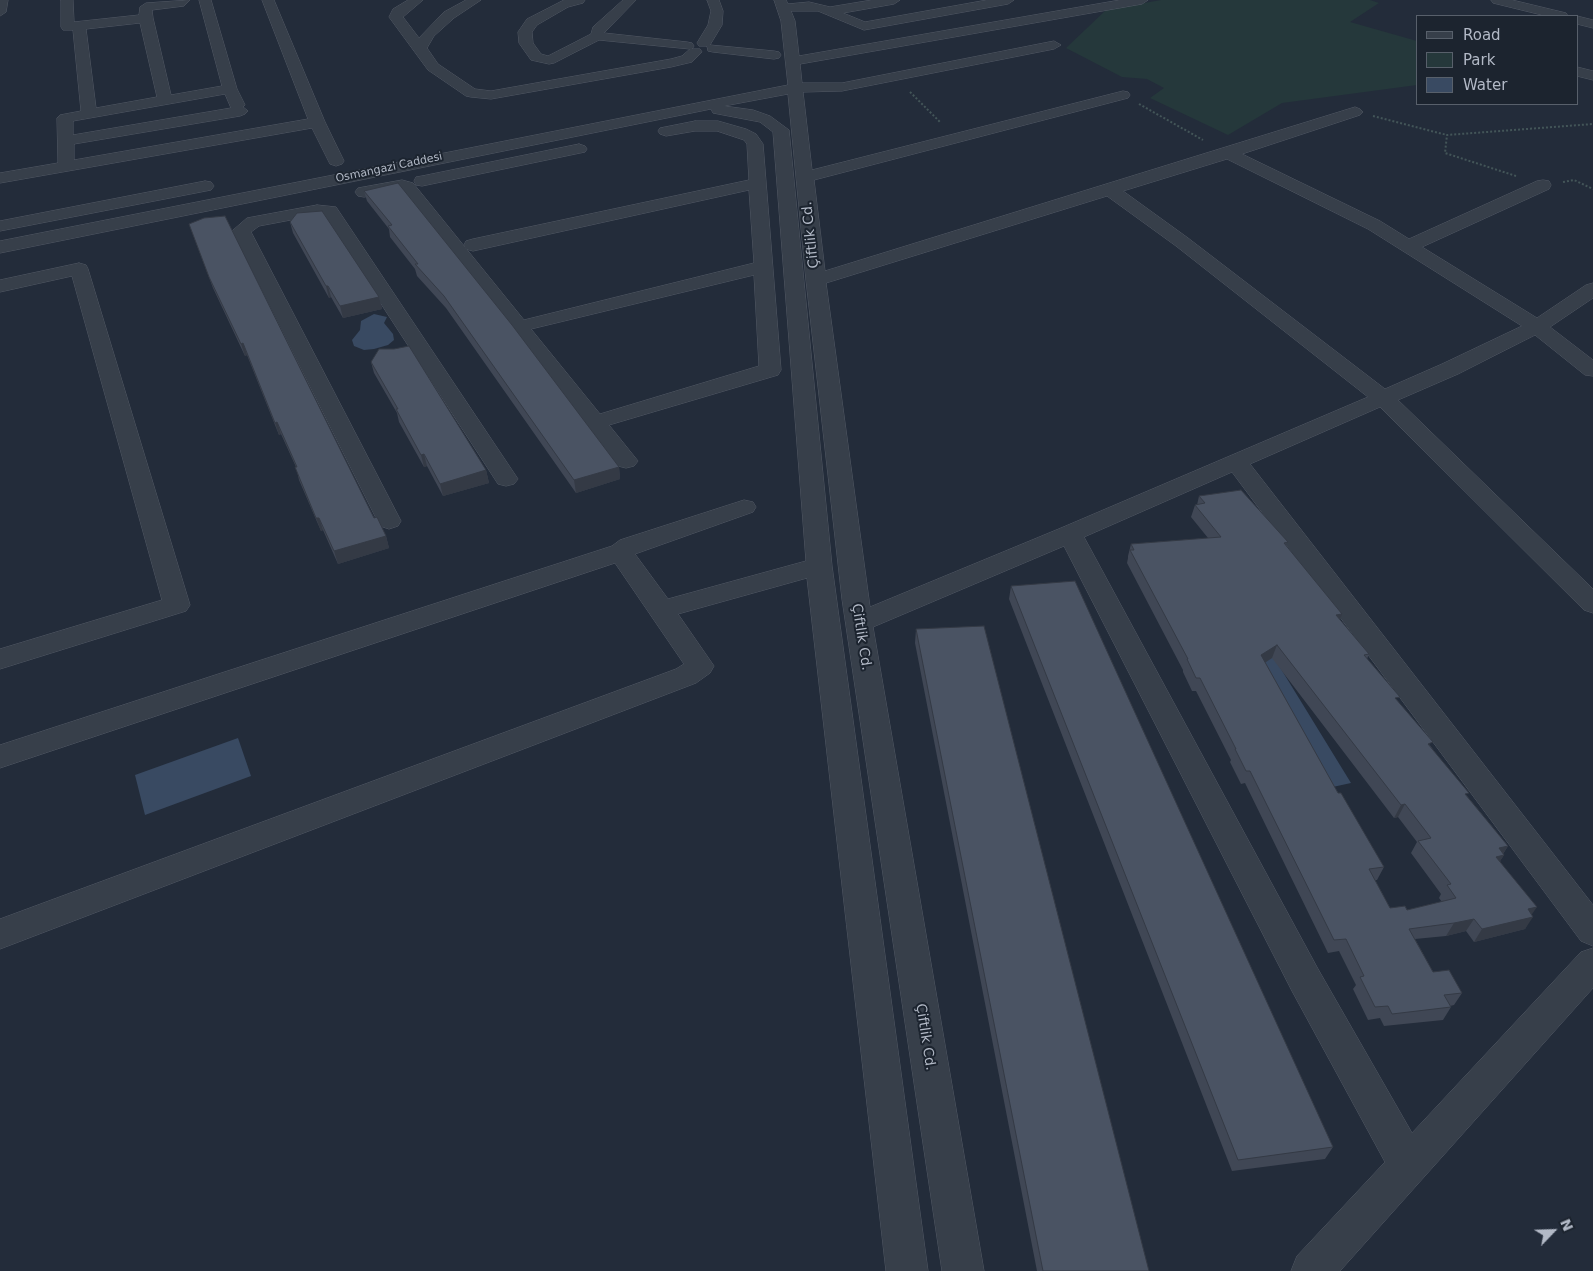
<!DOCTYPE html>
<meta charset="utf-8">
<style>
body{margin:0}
#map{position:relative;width:1593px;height:1271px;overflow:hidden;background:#232c3a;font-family:"DejaVu Sans",sans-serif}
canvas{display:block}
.legend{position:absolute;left:1416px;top:15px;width:162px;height:90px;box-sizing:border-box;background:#1c242f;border:1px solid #58606b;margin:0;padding:6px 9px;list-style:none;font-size:15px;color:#b2b9c6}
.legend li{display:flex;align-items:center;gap:10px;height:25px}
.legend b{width:25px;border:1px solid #58606b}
.north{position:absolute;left:1528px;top:1206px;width:50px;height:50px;-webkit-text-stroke:4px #1c242f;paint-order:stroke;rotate:66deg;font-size:14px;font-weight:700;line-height:20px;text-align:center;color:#b2b9c6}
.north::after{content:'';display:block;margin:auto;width:18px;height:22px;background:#b2b9c6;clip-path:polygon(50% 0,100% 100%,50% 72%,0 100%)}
</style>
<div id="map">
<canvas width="1593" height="1271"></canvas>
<ul class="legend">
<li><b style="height:6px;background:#373f4a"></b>Road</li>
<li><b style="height:14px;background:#25383b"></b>Park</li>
<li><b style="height:14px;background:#394a62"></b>Water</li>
</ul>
<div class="north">N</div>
</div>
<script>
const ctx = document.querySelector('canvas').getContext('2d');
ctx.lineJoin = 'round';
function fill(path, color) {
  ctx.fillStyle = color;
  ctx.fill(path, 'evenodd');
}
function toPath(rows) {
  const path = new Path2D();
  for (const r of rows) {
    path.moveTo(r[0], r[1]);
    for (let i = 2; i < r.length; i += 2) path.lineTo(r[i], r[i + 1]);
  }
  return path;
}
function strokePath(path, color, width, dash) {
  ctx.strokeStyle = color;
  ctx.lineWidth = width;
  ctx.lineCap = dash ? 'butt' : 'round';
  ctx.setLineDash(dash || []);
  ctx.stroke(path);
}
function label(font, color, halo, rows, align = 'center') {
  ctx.font = font + ' "DejaVu Sans",sans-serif';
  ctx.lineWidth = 4;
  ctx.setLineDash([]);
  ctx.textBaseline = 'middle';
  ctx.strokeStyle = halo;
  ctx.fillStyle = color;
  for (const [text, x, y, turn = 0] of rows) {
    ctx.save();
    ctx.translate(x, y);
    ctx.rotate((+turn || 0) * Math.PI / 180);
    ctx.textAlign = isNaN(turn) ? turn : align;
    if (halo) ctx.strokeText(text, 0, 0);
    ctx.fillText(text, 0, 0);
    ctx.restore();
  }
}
fill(toPath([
 [1161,0,1370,0,1379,3,1350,22,1417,41,1417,85,1282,103,1228,135,1150,98,1164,88,1147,79,1122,77,1066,48,1106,10]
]), '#25383b');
fill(toPath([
 [374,314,387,317,384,323,393,334,394,340,388,345,374,349,364,350,354,346,352,340,360,330,361,321],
 [1262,638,1351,783,1328,788,1242,641],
 [238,738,251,776,145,815,135,775]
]), '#394a62');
const minor = toPath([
 [0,0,8,0,6,12,0,16,0,0],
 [61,0,73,0,74,22,139,15,140,7,146,3,190,0,184,6,152,10,153,18,171,95,222,86,199,0,211,0,237,89,245,105,243,107,248,111,245,114,240,116,74,144,74,160,308,119,262,0,274,0,325,122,344,161,342,164,336,166,330,164,312,128,0,183,0,173,58,163,57,118,60,115,81,111,73,30,63,30,61,27,61,0],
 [140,23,157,97,96,108,86,29,140,23],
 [225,94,231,108,73,135,73,121,225,94],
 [408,0,423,0,403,17,419,38,444,12,466,0,481,0,454,18,434,36,427,48,438,64,475,89,491,91,671,59,682,56,690,49,599,40,554,63,549,64,531,60,519,43,518,32,527,19,564,0,585,0,583,3,568,7,537,25,532,32,533,43,541,54,548,56,552,54,591,34,593,27,623,0,636,0,604,33,687,42,692,43,694,46,692,49,700,49,702,52,692,62,671,67,491,99,471,97,466,96,428,70,389,17,393,9,408,0],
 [707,0,719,0,723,11,722,25,710,45,774,51,779,52,781,55,779,58,774,59,713,52,708,51,707,46,699,46,697,43,708,25,711,11,707,0],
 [774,0,786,0,788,4,809,2,830,7,872,0,900,0,894,4,843,13,865,22,987,0,1014,0,1008,4,864,30,818,11,791,11,795,21,799,56,1120,0,1148,0,1142,4,800,64,802,83,842,83,1054,41,1061,45,1054,49,842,91,803,92,812,170,1123,91,1128,92,1130,95,1128,98,814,180,825,271,1355,107,1360,109,1363,112,1360,115,1242,154,1380,221,1409,239,1537,181,1543,180,1549,181,1551,185,1549,189,1422,247,1537,318,1586,285,1593,283,1593,298,1550,327,1593,360,1593,376,1585,375,1535,335,1458,374,1398,400,1593,589,1593,613,1584,610,1380,407,1250,464,1593,905,1593,946,1581,941,1232,472,1084,537,1318,969,1412,1133,1581,952,1593,948,1593,988,1340,1271,1291,1271,1297,1256,1385,1162,1292,991,1064,546,873,627,984,1271,942,1271,842,599,806,280,788,94,724,106,753,110,770,116,789,130,832,566,928,1271,886,1271,807,578,678,614,714,666,710,673,696,683,0,949,0,919,676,669,684,664,615,563,0,768,0,745,612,546,620,540,744,500,753,502,756,507,753,512,635,554,668,599,806,561,773,132,760,122,713,113,711,109,0,253,0,241,788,85,781,21,774,0],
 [1227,159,1368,229,1522,326,1442,364,1385,389,1188,238,1123,191,1227,159],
 [1107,196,1176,246,1368,397,1061,528,870,607,826,283,1107,196],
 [1491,0,1512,0,1566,13,1568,16,1546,16,1493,3,1491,0],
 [1576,16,1577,16,1593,20,1593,28,1577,24,1576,16],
 [1577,67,1593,71,1593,80,1577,76,1577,67],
 [695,121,718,121,746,129,756,134,763,144,781,370,778,375,609,425,638,461,634,466,626,468,618,466,401,191,364,197,358,196,355,192,358,188,402,180,413,183,524,320,754,263,749,190,473,251,466,249,464,245,466,241,473,239,749,180,747,144,744,140,717,131,695,131,666,136,660,134,658,131,660,128,695,121],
 [754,275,759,366,600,414,531,329,754,275],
 [579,144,585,146,587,149,585,152,422,186,416,185,414,181,416,177,422,176,579,144],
 [205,181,211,182,214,186,211,190,0,231,0,221,205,181],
 [317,205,336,207,518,479,514,484,506,486,498,484,324,216,317,215,259,226,251,232,401,521,398,526,389,529,380,526,232,231,247,218,317,205],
 [79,263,86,265,88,269,190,605,186,611,0,669,0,649,162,600,72,276,0,292,0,280,79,263]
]);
strokePath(minor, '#525965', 1);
strokePath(toPath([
 [910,92,941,123],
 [1139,104,1203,140],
 [1373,116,1447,135],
 [1516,176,1445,153,1447,135,1593,124],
 [1563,182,1574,180,1593,189]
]), '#435558', 2, [2, 2]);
fill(minor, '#373f4a');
fill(toPath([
 [364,191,619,467,620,479,576,493,446,308,417,276,415,269,390,237,389,229,367,201],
 [290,222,379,297,382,309,343,318,331,297,329,298,293,233],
 [189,224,386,536,389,548,338,564,323,530,321,531,299,480,296,467,281,434,279,435,247,355,245,356,213,288],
 [371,362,486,470,489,483,443,496,427,466,424,467,399,422,397,413,374,373],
 [1199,496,1286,546,1340,620,1369,654,1367,659,1467,796,1508,846,1503,854,1504,855,1500,861,1532,915,1525,929,1474,942,1466,931,1446,936,1415,939,1433,972,1462,993,1454,1005,1450,1006,1451,1007,1443,1020,1384,1026,1380,1018,1368,1020,1353,989,1356,985,1339,951,1328,953,1245,783,1241,784,1230,762,1231,760,1196,691,1192,691,1183,672,1183,670,1127,563,1128,558,1128,556,1131,544,1208,538,1191,517,1195,505,1197,505],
 [1272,658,1394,818,1398,817,1417,842,1411,853,1441,894,1439,898,1442,902,1407,910,1390,908,1375,880,1377,880,1384,867,1338,793,1265,662],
 [1011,586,1333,1147,1325,1159,1232,1171,1009,599],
 [916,629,1149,1271,1037,1271,915,643]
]), '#404755');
fill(toPath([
 [326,286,328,286,331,297,329,298],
 [379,297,382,309,343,318,340,306],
 [243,343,247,355,245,356,241,344],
 [277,422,281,434,279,435,275,423],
 [424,454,427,466,424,467,421,455],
 [619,467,620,479,576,493,574,480],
 [486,470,489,483,443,496,440,484],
 [316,518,319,518,323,530,321,531],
 [386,536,389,548,338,564,334,551],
 [1342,614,1337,627,1336,615],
 [1277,645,1272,658,1257,668,1261,655],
 [1405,804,1398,817,1394,818,1401,805],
 [1508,846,1502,855,1504,855,1496,867,1488,869,1499,848],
 [1537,907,1530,917,1533,917,1525,929,1474,942,1482,929,1528,909],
 [1474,919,1466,931,1446,936,1454,923]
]), '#343a45');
const building = toPath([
 [398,183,512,325,619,467,574,480,444,296,415,264,418,264,388,226,392,225,364,191,398,183],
 [322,211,379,297,340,306,328,286,326,286,290,222,297,213,322,211],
 [225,216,374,518,377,517,386,536,334,551,319,518,316,518,295,467,297,467,277,422,275,423,243,343,241,344,209,277,189,224,204,218,225,216],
 [409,346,486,470,440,484,424,454,421,455,396,409,398,409,371,362,379,349,394,349,409,346],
 [1241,490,1288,542,1284,543,1342,614,1336,615,1369,654,1364,655,1400,697,1395,698,1433,742,1428,744,1469,793,1465,794,1508,846,1499,848,1504,855,1496,857,1537,907,1528,909,1533,917,1482,929,1474,919,1454,923,1409,929,1433,972,1449,970,1462,993,1444,995,1451,1007,1392,1014,1388,1006,1375,1007,1360,977,1364,976,1346,939,1334,940,1250,771,1246,771,1235,749,1236,749,1200,678,1196,678,1187,659,1188,659,1130,550,1134,550,1131,544,1221,537,1195,505,1205,503,1199,496,1241,490],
 [1277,645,1401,805,1405,804,1431,838,1418,841,1451,884,1447,885,1456,898,1407,910,1405,906,1390,908,1369,869,1384,867,1341,793,1338,793,1261,655,1277,645],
 [1075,581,1333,1147,1238,1160,1011,586,1075,581],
 [984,626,1149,1271,1043,1271,916,629,984,626]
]);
fill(building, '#4a5363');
strokePath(building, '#343a45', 1);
label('11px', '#b2b9c6', '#1c242f', [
 ["Osmangazi Caddesi",389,168,-12]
]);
label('14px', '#b2b9c6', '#1c242f', [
 ["Çiftlik Cd.",811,235,-96],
 ["Çiftlik Cd.",861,637,81],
 ["Çiftlik Cd.",925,1037,81]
]);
</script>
